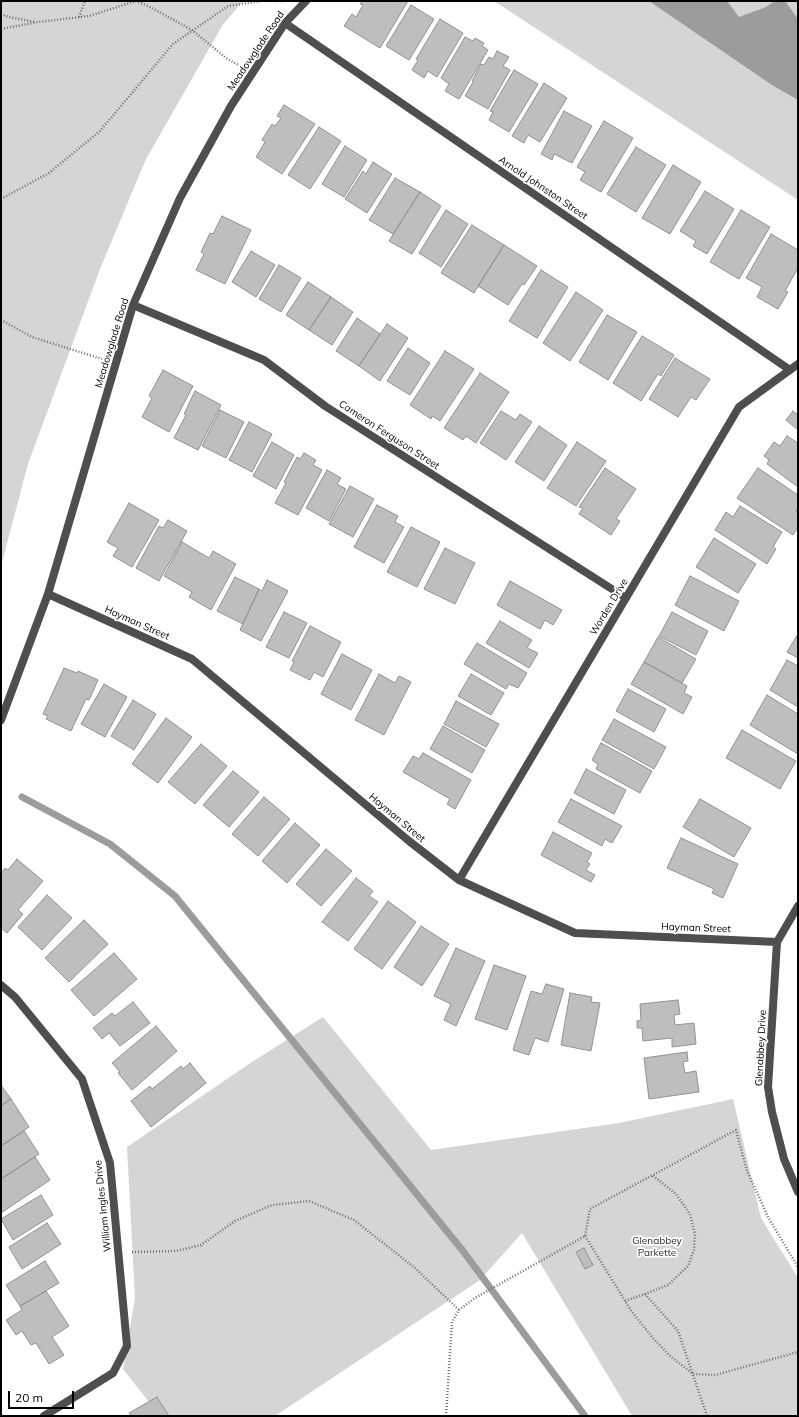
<!DOCTYPE html>
<style>
body{margin:0}
#map{position:relative;width:799px;height:1417px;overflow:hidden;background:#fff;font-family:Mulish,sans-serif}
canvas{display:block}
.frame{position:absolute;inset:0;border:2px solid #000;pointer-events:none}
.scale{position:absolute;left:8px;top:1391px;width:66px;height:18px;box-sizing:border-box;border:2px solid #000;border-top:0;padding-left:5px;font-size:12px;line-height:14px;white-space:nowrap;color:#000;-webkit-text-stroke:3px #fff;paint-order:stroke}
</style>
<div id="map">
<canvas width="799" height="1417"></canvas>
<div class="frame"></div>
<div class="scale">20 m</div>
</div>
<script>
const ctx = document.querySelector('canvas').getContext('2d');
ctx.lineJoin = 'round';
function fill(path, color) {
  ctx.fillStyle = color;
  ctx.fill(path, 'evenodd');
}
function toPath(rows) {
  const path = new Path2D();
  for (const r of rows) {
    path.moveTo(r[0], r[1]);
    for (let i = 2; i < r.length; i += 2) path.lineTo(r[i], r[i + 1]);
  }
  return path;
}
function strokePath(path, color, width, dash) {
  ctx.strokeStyle = color;
  ctx.lineWidth = width;
  ctx.lineCap = dash ? 'butt' : 'round';
  ctx.setLineDash(dash || []);
  ctx.stroke(path);
}
function label(font, color, halo, rows, align = 'center') {
  ctx.font = font + ' Mulish,sans-serif';
  ctx.lineWidth = 3.5;
  ctx.setLineDash([]);
  ctx.textBaseline = 'middle';
  ctx.strokeStyle = halo;
  ctx.fillStyle = color;
  for (const [text, x, y, turn = 0] of rows) {
    ctx.save();
    ctx.translate(x, y);
    ctx.rotate((+turn || 0) * Math.PI / 180);
    ctx.textAlign = isNaN(turn) ? turn : align;
    if (halo) ctx.strokeText(text, 0, 0);
    ctx.fillText(text, 0, 0);
    ctx.restore();
  }
}
fill(toPath([
 [1,1,243,1,222,26,146,159,100,269,28,464,1,566],
 [494,1,798,1,798,200],
 [323,1017,431,1150,619,1123,733,1099,761,1218,798,1278,798,1416,632,1416,522,1233,480,1280,275,1416,160,1416,123,1369,135,1298,127,1147,252,1062]
]), '#d5d5d5');
fill(toPath([
 [649,1,727,1,739,17,766,7,775,1,785,1,798,19,798,100,772,85]
]), '#9c9c9c');
strokePath(toPath([
 [22,797,110,844,175,896,463,1251,585,1416]
]), '#9c9c9c', 7);
const building = toPath([
 [362,1,408,1,380,48,344,26,352,14,356,17,363,5,360,4,362,1],
 [411,5,434,19,409,60,386,46,411,5],
 [440,19,463,33,437,77,428,71,424,78,412,70,418,60,416,59,440,19],
 [465,37,473,41,475,38,484,43,482,46,488,50,459,99,445,91,449,84,441,78,465,37],
 [497,51,509,57,503,66,510,70,488,109,465,96,473,82,472,81,481,64,484,65,489,57,493,59,497,51],
 [514,70,538,84,509,132,489,120,493,112,490,111,514,70],
 [544,83,567,98,540,142,528,135,524,143,512,136,544,83],
 [284,105,315,124,282,174,256,157,265,142,262,140,272,124,275,126,281,118,277,116,284,105],
 [564,111,592,126,572,163,554,154,552,160,541,154,564,111],
 [604,121,633,138,601,192,580,180,585,172,577,167,604,121],
 [319,127,341,141,310,189,288,175,319,127],
 [345,146,367,160,344,197,322,184,345,146],
 [636,147,666,165,636,212,607,194,636,147],
 [373,162,392,174,367,213,345,199,363,171,366,174,373,162],
 [673,165,701,182,670,234,642,218,673,165],
 [395,178,420,192,393,234,369,220,395,178],
 [705,191,734,209,707,254,693,246,696,241,680,231,705,191],
 [420,192,441,206,412,254,389,241,420,192],
 [446,210,468,224,441,267,419,253,446,210],
 [741,210,770,227,739,279,710,262,741,210],
 [222,216,251,230,225,284,196,270,204,254,201,252,210,233,213,234,222,216],
 [472,225,504,245,474,293,441,273,472,225],
 [771,234,798,250,798,268,785,291,788,292,778,309,757,297,762,287,746,278,771,234],
 [504,245,537,266,524,285,522,284,508,305,478,286,504,245],
 [251,251,275,265,256,297,232,282,251,251],
 [279,265,301,278,281,312,259,299,279,265],
 [541,270,568,287,537,338,509,321,541,270],
 [308,282,331,297,309,330,286,315,308,282],
 [576,292,603,310,570,361,543,343,576,292],
 [331,297,353,312,332,345,309,330,331,297],
 [607,315,637,332,608,380,579,362,607,315],
 [357,318,380,334,359,366,336,351,357,318],
 [387,324,408,338,380,381,359,366,387,324],
 [642,336,674,355,661,376,658,374,641,401,613,383,642,336],
 [408,348,430,363,410,395,387,381,408,348],
 [445,351,474,369,440,421,432,416,431,419,410,405,445,351],
 [675,358,710,379,696,400,691,397,678,417,649,399,675,358],
 [163,370,193,386,169,432,142,417,152,398,149,396,163,370],
 [480,373,509,392,476,443,466,436,463,440,444,428,480,373],
 [195,391,221,405,198,450,174,438,186,415,184,414,195,391],
 [220,410,244,422,226,458,202,446,220,410],
 [501,411,516,420,520,414,532,422,506,460,480,443,501,411],
 [793,411,796,414,798,412,798,430,786,420,793,411],
 [249,422,272,434,252,472,229,460,249,422],
 [539,426,567,445,544,481,515,462,539,426],
 [787,436,798,443,798,487,767,464,769,460,764,456,774,442,780,446,787,436],
 [272,442,294,455,276,489,253,476,272,442],
 [577,442,606,461,576,506,547,488,577,442],
 [304,453,316,460,313,465,322,470,298,515,275,503,286,483,284,482,297,457,300,459,304,453],
 [605,468,636,489,616,519,620,521,611,535,579,514,583,508,579,507,605,468],
 [758,468,798,495,798,508,796,511,798,513,798,527,793,535,737,498,758,468],
 [327,470,341,478,337,484,346,489,329,521,306,508,327,470],
 [350,486,374,499,353,537,329,524,350,486],
 [129,503,159,520,132,567,113,556,118,548,107,542,129,503],
 [377,505,398,516,395,522,404,527,384,563,354,547,377,505],
 [740,506,782,532,773,547,776,549,767,564,715,530,726,512,733,517,740,506],
 [168,520,187,531,159,581,136,568,159,526,163,528,168,520],
 [411,527,440,542,417,587,387,572,411,527],
 [714,538,756,564,738,593,696,567,714,538],
 [182,542,209,558,213,551,236,564,211,610,189,597,192,592,164,576,182,542],
 [445,548,475,563,455,604,424,589,445,548],
 [690,576,739,601,724,631,675,605,690,576],
 [235,577,259,589,243,624,217,611,235,577],
 [267,580,288,591,261,641,240,630,259,589,262,591,267,580],
 [510,581,562,610,553,625,545,620,540,629,497,605,510,581],
 [284,612,307,623,289,658,266,647,284,612],
 [672,612,708,631,696,655,659,636,672,612],
 [500,621,532,640,527,648,538,653,529,668,486,643,500,621],
 [310,626,341,642,323,677,314,672,310,680,290,670,294,662,292,661,310,626],
 [798,634,798,658,787,652,798,634],
 [658,637,696,659,682,683,644,662,658,637],
 [477,643,527,673,518,688,509,684,506,689,464,664,477,643],
 [342,654,372,670,351,710,321,694,342,654],
 [787,660,798,666,798,707,770,690,787,660],
 [644,662,687,686,684,693,692,697,683,714,631,684,644,662],
 [64,668,77,673,78,671,98,680,89,700,86,699,71,731,46,719,48,716,43,714,64,668],
 [379,674,395,683,399,676,411,682,384,735,355,720,379,674],
 [471,674,504,693,491,715,458,696,471,674],
 [104,684,127,697,105,737,81,724,104,684],
 [628,689,666,709,654,732,616,711,628,689],
 [767,695,798,714,798,754,750,725,767,695],
 [133,700,156,714,134,750,111,736,133,700],
 [456,701,499,724,486,747,444,724,456,701],
 [166,718,192,737,158,783,132,764,166,718],
 [614,719,666,747,654,769,602,740,614,719],
 [443,726,485,750,472,773,430,749,443,726],
 [742,730,796,761,780,789,726,758,742,730],
 [601,743,652,771,640,793,596,769,598,764,592,760,601,743],
 [201,744,227,766,195,804,168,782,201,744],
 [423,753,471,780,455,809,447,804,450,799,403,772,413,756,419,759,423,753],
 [586,769,626,790,614,814,574,793,586,769],
 [233,771,259,792,229,827,203,805,233,771],
 [264,797,290,819,258,856,232,834,264,797],
 [571,799,622,826,612,843,605,839,602,846,558,822,571,799],
 [700,799,751,828,734,857,683,827,700,799],
 [295,823,320,845,287,883,262,861,295,823],
 [553,832,592,853,587,862,590,864,586,870,595,875,591,882,541,855,553,832],
 [681,838,738,864,723,898,712,893,714,889,667,868,681,838],
 [326,849,352,871,321,906,296,884,326,849],
 [17,859,43,881,18,910,23,914,7,933,1,928,1,873,5,868,8,870,17,859],
 [356,878,373,891,369,896,378,902,348,941,322,922,356,878],
 [47,895,72,918,42,950,18,927,47,895],
 [388,901,416,922,382,969,354,949,388,901],
 [84,920,108,944,69,982,45,958,84,920],
 [421,926,449,944,422,986,394,967,421,926],
 [456,948,485,961,456,1026,444,1020,451,1004,434,996,456,948],
 [114,953,137,979,94,1016,71,990,114,953],
 [494,965,526,976,507,1030,475,1019,494,965],
 [546,984,564,989,548,1042,535,1038,529,1055,513,1050,531,991,542,994,546,984],
 [570,993,592,997,591,1002,600,1003,591,1051,561,1045,570,993],
 [678,1000,680,1014,674,1015,675,1025,694,1023,696,1044,672,1047,672,1038,643,1041,642,1028,637,1028,637,1021,641,1020,640,1004,678,1000],
 [133,1002,150,1023,120,1046,109,1033,102,1039,93,1028,112,1013,115,1016,133,1002],
 [156,1026,177,1051,132,1090,118,1073,120,1072,112,1063,156,1026],
 [687,1052,688,1061,683,1062,685,1073,696,1071,699,1092,649,1099,644,1058,687,1052],
 [190,1063,206,1083,151,1127,131,1101,150,1086,152,1089,181,1066,183,1069,190,1063],
 [1,1085,11,1099,1,1106,1,1085],
 [11,1099,29,1127,1,1146,1,1106,11,1099],
 [24,1131,39,1154,1,1179,1,1146,24,1131],
 [35,1157,50,1180,1,1213,1,1179,35,1157],
 [41,1195,53,1215,13,1240,1,1219,41,1195],
 [47,1223,61,1244,22,1269,9,1247,47,1223],
 [584,1248,593,1265,585,1269,576,1252,584,1248],
 [45,1261,59,1283,20,1306,6,1285,45,1261],
 [46,1291,69,1326,52,1337,64,1355,49,1364,36,1343,31,1345,22,1331,16,1335,6,1320,22,1310,20,1306,46,1291],
 [157,1397,169,1416,131,1416,129,1413,157,1397]
]);
fill(building, '#bebebe');
strokePath(building, '#929292', 1);
strokePath(toPath([
 [274,1,285,1],
 [1,14,9,17,35,22],
 [79,17,85,1],
 [1,29,38,22,89,16,136,1,148,6,192,30,226,58,240,66],
 [1,199,49,173,100,131,173,44,228,6,261,1],
 [1,320,32,337,102,359],
 [585,1236,632,1312,653,1338,669,1355,693,1374,715,1375,798,1352],
 [132,1252,176,1251,201,1245,235,1221,272,1205,309,1201,354,1220,415,1268,459,1310],
 [645,1294,678,1331,707,1416],
 [625,1301,645,1294,668,1285,688,1266,694,1250,695,1234,690,1214,676,1194,652,1175],
 [446,1416,452,1322,459,1310,475,1298,585,1236,590,1209,736,1130,747,1171,759,1197,768,1217,798,1267]
]), '#707070', 2.5, [1, 2]);
strokePath(toPath([
 [285,23,790,370],
 [133,305,264,360,325,406,626,598],
 [48,594,192,659,409,841,459,880,575,933,777,942],
 [1,720,48,594,133,305,180,198,231,106,285,23,306,1],
 [459,880,739,407,798,364],
 [798,906,777,942,768,1087,772,1112,784,1159,798,1192],
 [1,985,15,997,82,1079,110,1163,127,1346,113,1373,44,1416]
]), '#4e4e4e', 8);
label('10px', '#000', '#fff', [
 ["Meadowglade Road",256,51,-56],
 ["Arnold Johnston Street",543,188,34],
 ["Meadowglade Road",112,343,-73],
 ["Cameron Ferguson Street",389,435,33],
 ["Worden Drive",609,607,-59],
 ["Hayman Street",137,623,24],
 ["Hayman Street",397,818,40],
 ["Hayman Street",696,928,2],
 ["Glenabbey Drive",761,1048,-87],
 ["William Ingles Drive",103,1206,-96]
]);
label('10px', '#2c2c2c', '#fff', [
 ["Glenabbey",657,1241],
 ["Parkette",657,1253]
]);
</script>
